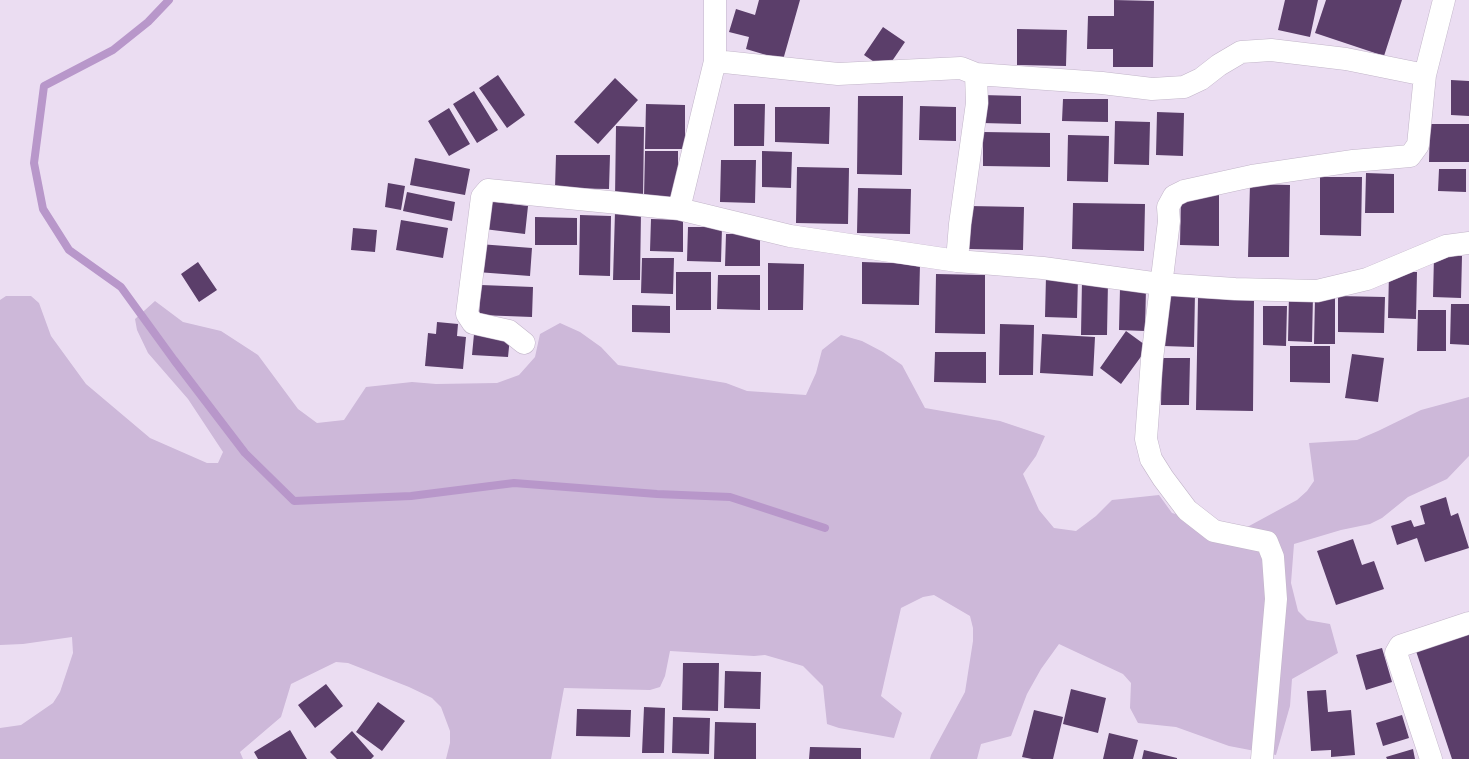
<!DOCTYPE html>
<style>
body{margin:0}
canvas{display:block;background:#ebddf2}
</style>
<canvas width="1469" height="759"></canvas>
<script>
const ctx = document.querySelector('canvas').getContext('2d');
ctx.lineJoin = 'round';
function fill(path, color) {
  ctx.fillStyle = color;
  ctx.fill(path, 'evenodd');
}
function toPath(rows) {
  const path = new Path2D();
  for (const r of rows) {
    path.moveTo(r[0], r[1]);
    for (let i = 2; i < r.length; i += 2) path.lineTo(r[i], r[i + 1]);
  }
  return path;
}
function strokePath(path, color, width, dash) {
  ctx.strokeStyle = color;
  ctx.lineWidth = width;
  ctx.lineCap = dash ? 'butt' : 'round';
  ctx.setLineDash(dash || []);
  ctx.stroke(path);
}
fill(toPath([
 [6,296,31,296,39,303,51,336,86,384,150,438,207,463,218,463,223,452,188,399,148,353,137,330,135,319,155,301,183,322,221,331,258,355,298,409,317,423,344,420,366,387,412,382,436,384,497,383,519,375,535,357,540,334,560,323,580,332,601,347,618,365,726,383,747,391,806,395,816,373,822,350,841,335,862,341,883,352,902,365,925,408,1000,421,1045,436,1036,456,1023,474,1039,510,1054,528,1076,531,1096,516,1112,500,1159,495,1172,513,1238,532,1297,500,1307,491,1314,481,1309,443,1357,440,1378,431,1421,410,1469,397,1469,456,1447,479,1408,497,1382,518,1370,524,1341,530,1294,544,1291,583,1298,611,1307,620,1330,624,1338,653,1292,679,1290,706,1276,755,1229,746,1176,727,1138,723,1130,708,1131,683,1123,674,1059,644,1041,669,1027,694,1011,736,981,744,977,759,930,759,931,755,965,692,973,641,973,628,970,616,934,595,923,597,901,608,881,696,902,713,894,738,839,728,827,724,823,686,803,666,765,655,754,656,670,651,665,676,660,687,650,690,564,688,551,759,446,759,450,743,450,731,441,707,432,698,409,687,348,663,336,662,291,684,281,717,240,752,243,759,0,759,0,728,21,725,53,703,60,692,73,653,72,637,23,644,0,645,0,300]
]), '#cdb8d9');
strokePath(toPath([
 [169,0,148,22,113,50,44,86,34,163,43,209,69,250,121,287,174,360,245,453,294,501,411,496,514,483,657,494,730,497,825,528]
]), '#b897ca', 8);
fill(toPath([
 [759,0,800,0,783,60,746,49,749,37,729,32,736,9,755,15],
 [1114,0,1154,1,1153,67,1113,67,1113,49,1087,49,1088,16,1114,16],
 [1285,0,1318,0,1310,37,1278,30],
 [1326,0,1402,0,1384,56,1315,33],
 [883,27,905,42,886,70,864,55],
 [1017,29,1067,30,1066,66,1017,65],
 [498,75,525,115,507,128,479,88],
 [615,78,638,100,598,144,574,122],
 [1451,80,1469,81,1469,116,1451,115],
 [474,91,498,130,477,143,453,104],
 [982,95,1021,96,1021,124,982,123],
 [858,96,903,96,902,175,857,174],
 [1063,99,1108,99,1108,122,1062,121],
 [646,104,685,105,685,149,645,149],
 [734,104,765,104,764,146,734,146],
 [920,106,956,107,956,141,919,140],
 [775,107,830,107,829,144,775,142],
 [449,108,470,144,449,156,428,121],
 [1157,112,1184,113,1183,156,1156,155],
 [1115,121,1150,122,1149,165,1114,164],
 [1430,124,1469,124,1469,162,1429,162],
 [616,126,644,127,643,199,615,198],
 [983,132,1050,133,1050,167,983,166],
 [1068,135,1109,136,1108,182,1067,181],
 [645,151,678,151,678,197,644,197],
 [762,151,792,152,791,188,762,187],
 [556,155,610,155,609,189,555,188],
 [415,158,470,169,465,195,410,185],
 [721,160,756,160,755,203,720,202],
 [797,167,849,168,848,224,796,223],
 [1439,169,1466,169,1466,192,1438,191],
 [1366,173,1394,174,1394,213,1365,213],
 [1320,177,1362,177,1361,236,1320,235],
 [388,183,405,186,401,210,385,207],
 [1250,184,1290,185,1289,257,1248,257],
 [858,188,911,189,910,234,857,233],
 [407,192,455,202,452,221,403,211],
 [1181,195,1219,195,1219,246,1180,245],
 [487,201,528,206,525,234,484,229],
 [1073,203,1145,204,1144,251,1072,249],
 [969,206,1024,207,1023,250,968,249],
 [615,212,641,212,640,280,613,280],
 [580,215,611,216,610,276,579,275],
 [535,217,577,218,577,245,535,245],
 [651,219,683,220,683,252,650,251],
 [401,220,448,228,443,258,396,250],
 [688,227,722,227,721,262,687,261],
 [353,228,377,230,375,252,351,250],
 [726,234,760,234,760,266,725,266],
 [479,244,532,248,530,276,477,272],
 [1434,256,1462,256,1461,298,1433,297],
 [642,258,674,258,673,294,641,293],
 [198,262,217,290,199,302,181,274],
 [862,262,920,264,919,305,862,304],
 [768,263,804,264,803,310,768,310],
 [676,272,711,272,711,310,676,310],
 [1389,272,1417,272,1416,319,1388,318],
 [936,274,985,275,985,334,935,333],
 [718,275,760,275,760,310,717,309],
 [1046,276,1078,276,1077,318,1045,317],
 [1082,280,1108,281,1107,335,1081,335],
 [481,285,533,287,532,317,479,315],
 [1120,288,1146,288,1145,331,1119,330],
 [1164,292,1195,292,1194,347,1163,346],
 [1289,295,1313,295,1312,342,1288,341],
 [1338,296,1385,297,1384,333,1338,332],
 [1198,298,1254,299,1253,411,1196,410],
 [1315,298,1335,298,1335,344,1314,344],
 [1451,304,1469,304,1469,345,1450,344],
 [632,305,670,306,670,333,632,332],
 [1263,306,1287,306,1286,346,1263,345],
 [1418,310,1446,310,1446,351,1417,351],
 [437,322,458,324,457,336,466,337,463,369,425,366,428,333,436,334],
 [1000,324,1034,325,1033,375,999,375],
 [1126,331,1148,347,1121,384,1100,368],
 [474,334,510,337,508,357,472,355],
 [1042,334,1095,337,1093,376,1040,373],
 [1290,346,1330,346,1330,383,1290,382],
 [935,352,986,352,986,383,934,382],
 [1352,354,1384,358,1378,402,1345,398],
 [1162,358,1190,358,1189,405,1161,405],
 [1446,497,1451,516,1458,513,1469,548,1425,562,1417,538,1397,545,1391,526,1411,520,1414,527,1425,524,1420,506],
 [1353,539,1362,565,1374,561,1384,589,1336,605,1317,551],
 [1469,633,1469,759,1452,759,1416,651],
 [1382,648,1392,682,1366,690,1356,655],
 [683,663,719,663,718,711,682,710],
 [725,671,761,672,760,709,724,708],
 [326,684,343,706,315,728,298,705],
 [1071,689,1106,698,1098,733,1063,724],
 [1326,690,1328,712,1351,710,1355,755,1331,757,1331,750,1311,751,1307,691],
 [378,702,405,721,382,751,356,732],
 [644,707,665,708,664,753,642,753],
 [577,709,631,710,630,737,576,736],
 [1034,710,1063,717,1053,759,1032,759,1022,757],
 [1402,715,1409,738,1383,746,1376,723],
 [673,717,710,718,709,754,672,753],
 [715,722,756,723,756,759,714,759],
 [290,730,307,759,258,759,254,752],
 [352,731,374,756,371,759,337,759,330,752],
 [1109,733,1138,740,1133,759,1103,759],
 [810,747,861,748,861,759,809,759],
 [1413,749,1415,759,1387,759,1386,757],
 [1144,750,1177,758,1177,759,1142,759]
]), '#5b3e6a');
const street = toPath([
 [715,61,838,74,961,68,976,74,1102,83,1152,89,1184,87,1201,79,1219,65,1241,52,1271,50,1346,59,1425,75],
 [679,209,715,61,715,0],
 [957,261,960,224,977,103,976,74],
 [524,343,509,331,473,323,467,314,482,197,488,190,679,209,790,236,957,261,1043,268,1160,284,1235,289,1317,291,1367,279,1446,246,1469,243],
 [1262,759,1276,599,1273,557,1267,542,1214,531,1187,510,1163,478,1151,459,1146,439,1152,359,1169,221,1168,207,1174,196,1184,191,1252,176,1353,161,1410,156,1418,145,1425,75,1444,0],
 [1431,759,1396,653,1400,646,1469,623]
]);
strokePath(street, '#c2b5c9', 23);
strokePath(street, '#fff', 22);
</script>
